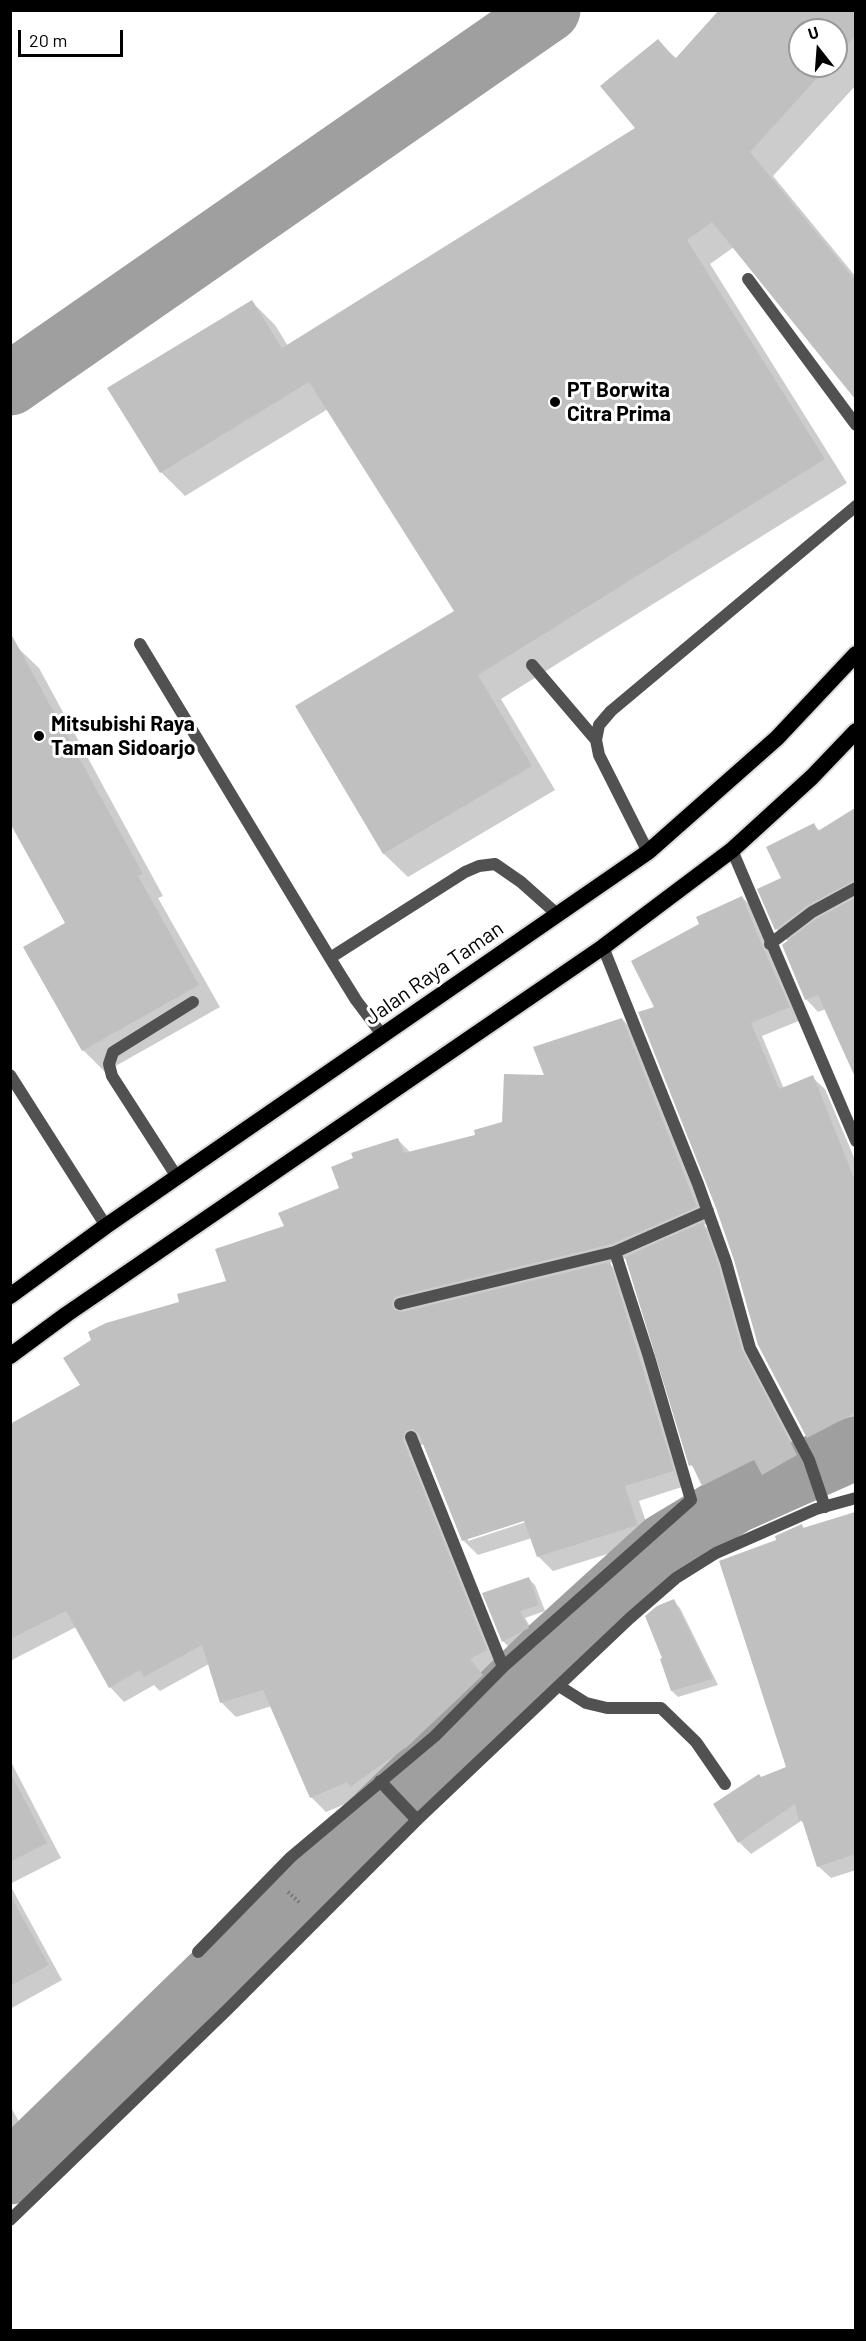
<!DOCTYPE html>
<style>
body{margin:0}
#map{position:relative;width:866px;height:2341px;overflow:hidden;background:#fff;font-family:Barlow,sans-serif}
canvas{display:block}
.frame{position:absolute;inset:0;border:12px solid #000;pointer-events:none}
.north{position:absolute;left:788px;top:18px;width:60px;height:60px;box-sizing:border-box;background:#fff;border:2px solid #999;border-radius:50%;rotate:343deg;font-size:16px;font-weight:700;line-height:24px;text-align:center;color:#000}
.north::after{content:'';display:block;margin:auto;width:21px;height:27px;background:#000;clip-path:polygon(50% 0,100% 100%,50% 72%,0 100%)}
.scale{position:absolute;left:18px;top:30px;width:105px;height:27px;box-sizing:border-box;border:3px solid #000;border-top:0;padding-left:8px;font-size:18px;line-height:21px;white-space:nowrap;color:#000;-webkit-text-stroke:4px #fff;paint-order:stroke}
</style>
<div id="map">
<canvas width="866" height="2341"></canvas>
<div class="frame"></div>
<div class="north">U</div>
<div class="scale">20 m</div>
</div>
<script>
const ctx = document.querySelector('canvas').getContext('2d');
ctx.lineJoin = 'round';
function fill(path, color) {
  ctx.fillStyle = color;
  ctx.fill(path, 'evenodd');
}
function toPath(rows) {
  const path = new Path2D();
  for (const r of rows) {
    path.moveTo(r[0], r[1]);
    for (let i = 2; i < r.length; i += 2) path.lineTo(r[i], r[i + 1]);
  }
  return path;
}
function strokePath(path, color, width, dash) {
  ctx.strokeStyle = color;
  ctx.lineWidth = width;
  ctx.lineCap = dash ? 'butt' : 'round';
  ctx.setLineDash(dash || []);
  ctx.stroke(path);
}
function label(font, color, halo, rows, align = 'center') {
  ctx.font = font + ' Barlow,sans-serif';
  ctx.lineWidth = 6;
  ctx.setLineDash([]);
  ctx.textBaseline = 'middle';
  ctx.strokeStyle = halo;
  ctx.fillStyle = color;
  for (const [text, x, y, turn = 0] of rows) {
    ctx.save();
    ctx.translate(x, y);
    ctx.rotate((+turn || 0) * Math.PI / 180);
    ctx.textAlign = isNaN(turn) ? turn : align;
    if (halo) ctx.strokeText(text, 0, 0);
    ctx.fillText(text, 0, 0);
    ctx.restore();
  }
}
fill(toPath([
 [721,10,856,10,856,85,773,176,856,277,856,396,734,247,710,264,847,483,501,699,555,790,408,877,384,854,297,706,456,612,328,409,185,496,161,472,252,302,275,325,288,346,637,128,658,41,677,59],
 [800,30,836,30,836,66,800,66],
 [17,647,39,668,163,896,158,898,220,1007,105,1072,83,1050,67,924],
 [856,810,856,1060,844,1048,826,1009,818,1012,806,999,789,942,776,929,783,878,813,825,820,831],
 [742,897,755,910,801,1020,762,1036,784,1089,812,1077,825,1089,856,1162,856,1432,820,1449,808,1437,657,1008,701,924],
 [622,1019,637,1034,711,1222,704,1225,713,1234,752,1362,806,1465,774,1484,762,1471,714,1495,704,1485,696,1470,691,1465,627,1258,609,1263,624,1278,688,1485,639,1501,652,1540,553,1571,538,1556,532,1538,478,1555,463,1540,424,1444,419,1446,501,1665,483,1674,497,1691,423,1761,366,1801,362,1797,326,1812,311,1797,272,1706,236,1717,221,1702,209,1664,160,1691,154,1685,124,1702,110,1687,76,1627,10,1661,10,1426,82,1386,181,1303,227,1282,286,1227,341,1189,397,1139,411,1153,477,1136,504,1123,546,1076],
 [531,1517,532,1520,468,1541,468,1537],
 [856,1513,856,1870,831,1878,818,1866,805,1824,801,1821,751,1854,739,1842,762,1779,788,1768,778,1541,802,1526,805,1529],
 [528,1578,535,1585,545,1611,525,1618,535,1635,510,1648,503,1641,484,1594],
 [673,1601,680,1608,718,1685,678,1697,672,1691],
 [10,1760,61,1858,10,1884],
 [10,1885,62,1980,10,2009],
 [10,2106,37,2152,10,2168]
]), '#0003');
strokePath(toPath([
 [10,384,549,10],
 [10,2173,550,1649,664,1545,735,1502,856,1448]
]), '#9f9f9f', 63);
fill(toPath([
 [719,10,855,10,855,36,836,57,836,30,800,30,800,66,828,66,750,152,855,280,855,399,712,222,687,240,825,459,478,675,532,766,383,854,295,706,454,611,309,382,160,473,107,388,252,300,282,348,635,128,600,86,658,39,675,59],
 [10,632,143,874,138,876,199,985,82,1051,23,947,65,923,10,823],
 [855,808,855,880,808,905,775,930,757,889,781,878,766,847,814,823,818,831],
 [742,896,763,948,790,1007,751,1023,779,1089,813,1075,855,1181,855,1413,807,1438,758,1345,734,1260,716,1208,638,1012,654,1007,631,961,699,924,696,917],
 [855,898,855,1077,818,995,805,1000,782,945,816,919],
 [622,1018,697,1207,612,1244,398,1296,394,1298,392,1305,394,1310,402,1312,610,1262,674,1471,625,1486,638,1525,537,1557,524,1521,462,1541,419,1434,413,1429,405,1431,403,1440,487,1650,470,1659,483,1675,408,1746,350,1787,347,1782,310,1798,263,1690,220,1703,202,1645,144,1677,140,1670,109,1688,66,1611,10,1639,10,1424,80,1385,63,1358,91,1340,88,1332,106,1323,179,1302,177,1294,226,1281,215,1249,284,1226,278,1213,339,1188,331,1167,353,1158,351,1153,398,1138,404,1153,475,1135,474,1130,502,1122,504,1074,544,1075,533,1047],
 [703,1222,718,1264,742,1350,797,1455,762,1475,754,1460,702,1486,692,1465,689,1466,625,1257],
 [855,1512,855,1854,817,1867,802,1820,799,1821,795,1804,738,1843,713,1804,759,1774,761,1777,786,1767,719,1561,776,1540,775,1536,802,1524,803,1528],
 [529,1577,539,1605,520,1611,529,1628,502,1642,482,1593],
 [674,1599,713,1679,671,1691,660,1659,662,1658,645,1616,657,1606],
 [10,1772,47,1843,10,1862],
 [10,1895,49,1965,10,1986]
]), '#c0c0c0');
const trunk = toPath([
 [10,1296,106,1226,648,852,777,738,856,654],
 [10,1356,67,1314,603,947,732,850,812,777,856,731]
]);
strokePath(trunk, '#dbdbdb', 20);
strokePath(toPath([
 [288,1892,300,1903]
]), '#737373', 4, [1.5, 3]);
strokePath(toPath([
 [748,279,856,425],
 [140,644,330,958,356,1000,383,1036],
 [532,665,596,740],
 [648,852,599,755,596,740,599,725,611,711,856,506],
 [330,958,465,872,479,866,495,864,521,882,558,915],
 [10,1075,106,1226],
 [177,1177,112,1076,109,1064,113,1052,193,1002]
]), '#515151', 12);
strokePath(toPath([
 [732,850,856,1141],
 [770,944,812,912,856,888],
 [603,947,698,1184,726,1262,750,1348,809,1460,825,1507],
 [400,1304,615,1252,708,1211],
 [411,1437,503,1667],
 [559,1686,586,1703,607,1708,661,1708,696,1742,725,1784],
 [380,1781,417,1820],
 [198,1952,291,1857,435,1736,503,1667,691,1500,649,1357,615,1252],
 [10,2220,228,2009,417,1820,630,1618,676,1578,716,1553,816,1509,856,1498]
]), '#515151', 12);
strokePath(trunk, '#000', 16);
for (const [x, y, r, color] of [
 [555,402,6,"#000"],
 [39,736,6,"#000"]
]) {
  const dot = new Path2D();
  dot.arc(x, y, r, 0, 2 * Math.PI);
  ctx.fillStyle = color;
  ctx.fill(dot);
  strokePath(dot, '#fff', 2);
}
label('bold 21px', '#000', '#fff', [
 ["PT Borwita",567,390],
 ["Citra Prima",567,414],
 ["Mitsubishi Raya",51,724],
 ["Taman Sidoarjo",51,748]
], 'left');
label('21px', '#000', '#fff', [
 ["Jalan Raya Taman",434,973,-35]
]);
</script>
